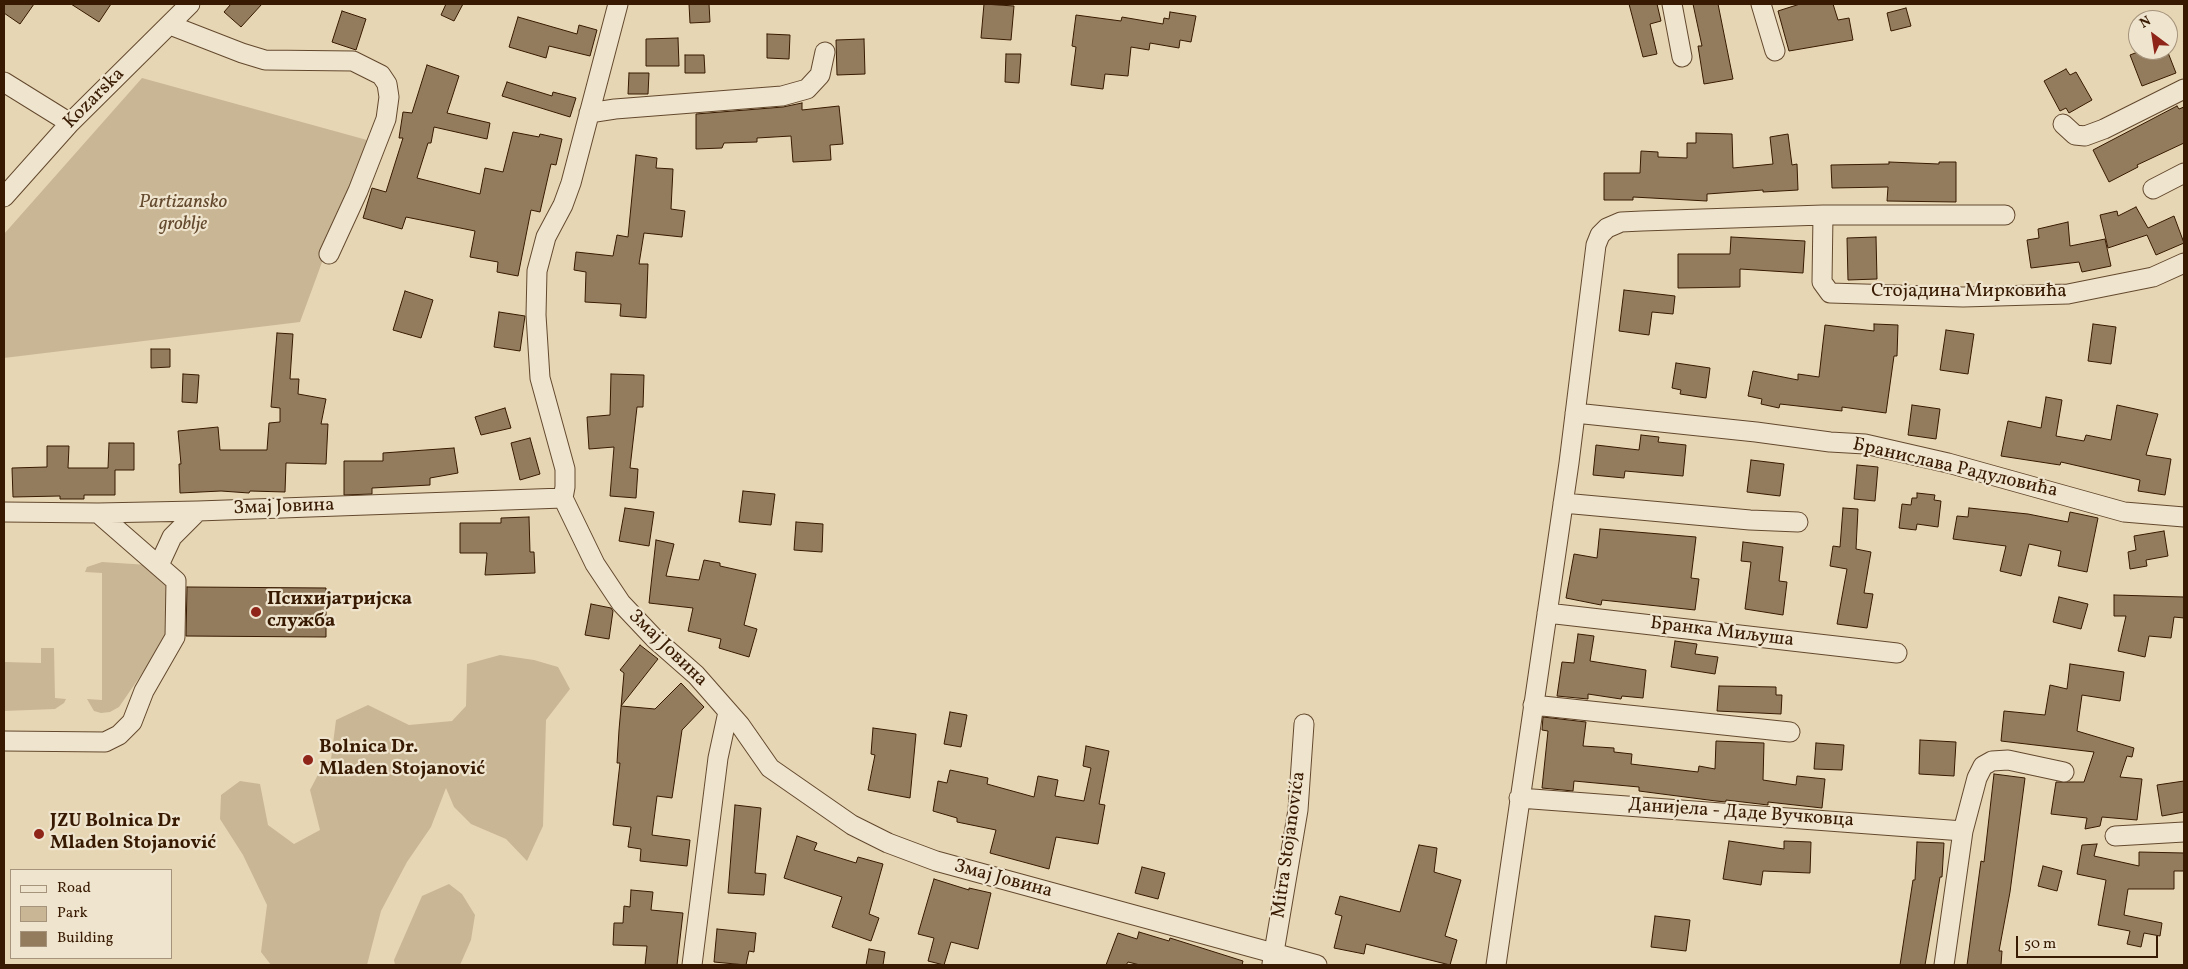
<!DOCTYPE html>
<meta charset="utf-8">
<style>
body{margin:0}
#map{position:relative;width:2188px;height:969px;overflow:hidden;background:#e7d6b3;font-family:Vollkorn,serif}
canvas{display:block}
.frame{position:absolute;inset:0;border:5px solid #371a01;pointer-events:none}
.legend{position:absolute;left:10px;top:869px;width:162px;height:90px;box-sizing:border-box;background:#efe4ce;border:1px solid #a5937c;margin:0;padding:6px 9px;list-style:none;font-size:15px;color:#371a01}
.legend li{display:flex;align-items:center;gap:10px;height:25px}
.legend b{width:25px;border:1px solid #a5937c}
.north{position:absolute;left:2128px;top:10px;width:50px;height:50px;box-sizing:border-box;background:#efe4ce;border:1px solid #a5937c;border-radius:50%;rotate:329deg;font-size:14px;font-weight:700;line-height:20px;text-align:center;color:#371a01}
.north::after{content:'';display:block;margin:auto;width:18px;height:22px;background:#8f2418;clip-path:polygon(50% 0,100% 100%,50% 72%,0 100%)}
.scale{position:absolute;left:2016px;top:936px;width:142px;height:22px;box-sizing:border-box;border:2px solid #371a01;border-top:0;padding-left:6px;font-size:15px;line-height:18px;white-space:nowrap;color:#371a01;-webkit-text-stroke:4px #efe4ce;paint-order:stroke}
</style>
<div id="map">
<canvas width="2188" height="969"></canvas>
<div class="frame"></div>
<ul class="legend">
<li><b style="height:6px;background:#efe4ce"></b>Road</li>
<li><b style="height:14px;background:#c9b695"></b>Park</li>
<li><b style="height:14px;background:#937c5e"></b>Building</li>
</ul>
<div class="north">N</div>
<div class="scale">50 m</div>
</div>
<script>
const ctx = document.querySelector('canvas').getContext('2d');
ctx.lineJoin = 'round';
function fill(path, color) {
  ctx.fillStyle = color;
  ctx.fill(path, 'evenodd');
}
function toPath(rows) {
  const path = new Path2D();
  for (const r of rows) {
    path.moveTo(r[0], r[1]);
    for (let i = 2; i < r.length; i += 2) path.lineTo(r[i], r[i + 1]);
  }
  return path;
}
function strokePath(path, color, width, dash) {
  ctx.strokeStyle = color;
  ctx.lineWidth = width;
  ctx.lineCap = dash ? 'butt' : 'round';
  ctx.setLineDash(dash || []);
  ctx.stroke(path);
}
function label(font, color, halo, rows, align = 'center') {
  ctx.font = font + ' Vollkorn,serif';
  ctx.lineWidth = 4.5;
  ctx.setLineDash([]);
  ctx.textBaseline = 'middle';
  ctx.strokeStyle = halo;
  ctx.fillStyle = color;
  for (const [text, x, y, turn = 0] of rows) {
    ctx.save();
    ctx.translate(x, y);
    ctx.rotate((+turn || 0) * Math.PI / 180);
    ctx.textAlign = isNaN(turn) ? turn : align;
    if (halo) ctx.strokeText(text, 0, 0);
    ctx.fillText(text, 0, 0);
    ctx.restore();
  }
}
fill(toPath([
 [142,78,367,140,300,322,4,358,4,234],
 [102,562,164,566,167,569,167,632,161,646,119,707,110,712,101,713,94,711,87,699,102,700,102,573,85,572,87,567],
 [41,648,54,648,55,698,66,699,64,703,55,709,4,711,4,662,41,663],
 [500,655,534,660,558,667,570,689,546,720,543,826,527,861,506,839,471,824,454,807,446,788,431,827,407,862,381,911,367,965,271,965,261,952,267,905,243,855,220,819,221,795,240,781,260,784,268,825,294,844,320,830,310,790,322,767,331,759,336,720,368,705,409,725,452,721,466,706,467,664],
 [449,884,462,894,475,915,471,940,460,965,395,965,394,960,422,896]
]), '#c9b695');
const building = toPath([
 [4,4,34,4,20,24,4,13,4,4],
 [71,4,111,4,99,22,71,4],
 [231,4,262,4,241,27,224,12,231,4],
 [446,4,463,4,454,21,441,15,446,4],
 [689,4,709,4,710,22,690,23,689,4],
 [984,4,1014,6,1011,40,981,38,984,4],
 [1629,4,1657,4,1661,21,1650,24,1657,54,1643,57,1629,4],
 [1693,4,1718,4,1733,79,1704,84,1698,46,1702,46,1693,4],
 [1800,4,1833,4,1838,20,1849,18,1853,40,1789,51,1778,11,1800,4],
 [1906,8,1911,26,1891,31,1887,13,1906,8],
 [342,11,366,19,356,50,332,42,342,11],
 [1170,12,1196,16,1191,42,1180,40,1179,48,1150,43,1149,50,1131,47,1128,76,1105,74,1103,89,1071,85,1076,47,1072,46,1076,15,1121,21,1122,17,1163,24,1164,18,1169,19,1170,12],
 [518,17,577,34,579,25,597,30,590,56,549,46,546,58,509,47,518,17],
 [767,34,790,35,789,59,767,58,767,34],
 [678,38,679,66,646,66,646,39,678,38],
 [864,39,865,74,837,75,836,40,864,39],
 [2143,50,2167,50,2176,73,2142,86,2130,55,2143,50],
 [1006,54,1021,54,1019,83,1005,82,1006,54],
 [685,55,704,55,705,73,685,73,685,55],
 [427,65,459,76,447,113,490,123,487,139,434,127,431,143,428,143,417,178,480,194,485,168,503,172,513,132,539,137,540,134,562,139,556,165,551,164,540,212,531,210,518,276,497,272,498,262,470,257,475,231,406,217,402,229,363,218,372,188,386,192,403,138,399,138,403,112,412,113,427,65],
 [2066,69,2070,75,2076,72,2092,100,2069,113,2066,108,2060,111,2044,81,2066,69],
 [629,73,649,73,648,94,628,94,629,73],
 [507,82,552,96,553,92,576,98,570,117,502,96,507,82],
 [802,103,802,110,839,106,843,144,830,145,831,160,793,162,791,136,757,138,757,142,724,143,722,148,696,149,696,114,783,107,802,103],
 [2177,106,2179,109,2184,107,2184,143,2137,165,2138,167,2109,182,2093,150,2177,106],
 [1696,133,1732,134,1733,168,1773,164,1770,137,1788,134,1792,165,1797,164,1798,190,1763,192,1763,190,1707,194,1707,201,1633,197,1633,200,1604,200,1604,173,1640,173,1641,151,1658,152,1658,157,1687,158,1687,143,1696,143,1696,133],
 [636,155,657,158,656,168,673,169,671,209,685,211,682,237,644,233,639,264,648,264,646,318,620,316,621,304,585,302,586,272,574,270,576,252,613,256,617,235,628,237,636,155],
 [1889,162,1939,164,1939,162,1956,162,1956,202,1887,201,1888,187,1832,188,1831,165,1889,164,1889,162],
 [2136,207,2148,228,2174,216,2184,243,2156,255,2147,235,2108,248,2100,215,2117,211,2118,216,2136,207],
 [2068,222,2070,246,2105,239,2111,266,2082,272,2079,262,2031,268,2027,240,2039,238,2038,229,2068,222],
 [1731,237,1805,241,1803,273,1740,269,1740,287,1678,288,1678,254,1730,254,1731,237],
 [1876,237,1877,279,1848,280,1847,238,1876,237],
 [1624,290,1675,296,1673,314,1652,312,1649,335,1619,331,1624,290],
 [405,291,433,300,421,338,393,330,405,291],
 [499,312,525,316,520,351,494,347,499,312],
 [1874,324,1898,325,1897,356,1894,356,1886,413,1842,407,1842,411,1780,404,1779,408,1761,404,1762,399,1748,396,1753,371,1798,380,1798,374,1819,377,1825,325,1874,331,1874,324],
 [2093,324,2116,327,2111,364,2088,361,2093,324],
 [1946,330,1974,334,1968,374,1940,370,1946,330],
 [277,333,293,334,290,379,299,379,298,394,326,399,321,424,328,424,326,464,286,463,285,492,250,491,249,493,221,491,180,493,179,464,181,464,178,431,218,427,220,450,267,450,269,423,280,422,280,408,271,407,277,333],
 [151,349,170,349,170,367,151,368,151,349],
 [1676,363,1710,368,1706,398,1680,394,1681,390,1672,388,1676,363],
 [183,374,199,375,197,403,182,402,183,374],
 [611,374,644,375,643,407,637,407,630,468,638,469,636,498,610,496,614,447,589,449,587,417,610,415,611,374],
 [2046,397,2062,400,2056,436,2084,441,2086,435,2111,440,2117,405,2158,414,2146,455,2171,459,2165,495,2138,491,2140,480,2061,462,2060,465,2001,456,2008,421,2041,428,2046,397],
 [1912,405,1940,409,1936,439,1908,435,1912,405],
 [505,408,511,428,481,435,475,417,505,408],
 [1641,435,1659,437,1658,442,1686,445,1683,476,1625,471,1624,478,1593,475,1596,445,1639,450,1641,435],
 [530,438,540,474,520,480,511,443,530,438],
 [109,443,134,443,134,470,115,470,115,495,84,495,84,499,60,499,60,496,13,497,12,468,47,467,47,446,69,446,68,468,108,468,109,443],
 [454,448,458,473,430,478,430,485,372,488,372,494,344,495,344,461,383,461,383,453,454,448],
 [1751,460,1784,464,1780,496,1747,492,1751,460],
 [1857,465,1878,467,1875,501,1854,499,1857,465],
 [743,491,775,494,771,525,739,522,743,491],
 [1917,493,1935,495,1934,500,1941,501,1938,527,1917,524,1916,530,1899,528,1902,504,1911,505,1912,498,1917,498,1917,493],
 [625,508,654,512,649,546,619,541,625,508],
 [1843,508,1858,509,1856,549,1871,552,1864,593,1873,594,1867,628,1837,624,1847,569,1830,566,1833,546,1840,547,1843,508],
 [1969,508,2028,514,2068,522,2070,512,2098,518,2087,572,2058,566,2061,551,2029,544,2021,576,2000,571,2006,546,1953,539,1957,516,1968,517,1969,508],
 [529,517,530,552,534,552,535,573,485,575,487,553,460,553,460,523,501,523,501,518,529,517],
 [796,522,823,524,822,552,794,550,796,522],
 [1600,529,1696,537,1691,578,1699,579,1695,610,1602,600,1601,605,1566,598,1574,554,1597,558,1600,529],
 [2164,531,2168,556,2146,560,2147,566,2130,569,2128,552,2136,550,2134,536,2164,531],
 [656,540,674,544,666,576,699,580,704,560,720,563,720,566,756,574,744,625,757,629,749,657,719,648,721,639,688,631,693,608,649,603,656,540],
 [1743,542,1783,547,1779,581,1787,582,1783,615,1745,609,1751,562,1741,561,1743,542],
 [187,587,326,588,326,637,186,636,187,587],
 [2114,595,2184,597,2184,618,2174,617,2171,638,2149,636,2145,657,2118,651,2126,616,2114,616,2114,595],
 [2059,597,2088,604,2081,629,2053,622,2059,597],
 [591,604,611,608,613,611,609,639,585,635,591,604],
 [1578,634,1594,636,1590,661,1646,670,1643,698,1622,696,1621,699,1588,694,1588,699,1557,696,1562,662,1574,663,1578,634],
 [1675,641,1697,644,1695,654,1718,657,1715,674,1671,667,1675,641],
 [640,645,658,659,621,706,655,709,681,683,704,707,682,730,672,798,657,796,652,835,690,840,687,866,640,861,641,849,628,847,631,827,613,825,620,763,617,763,619,730,624,673,620,670,640,645],
 [2070,664,2124,672,2120,701,2082,695,2077,731,2134,748,2132,757,2127,756,2120,777,2142,779,2137,820,2102,817,2100,826,2085,829,2087,818,2051,814,2056,782,2084,782,2094,752,2001,741,2004,711,2045,715,2050,685,2067,689,2070,664],
 [1719,686,1776,687,1776,695,1782,695,1781,714,1717,711,1719,686],
 [950,712,967,715,961,747,944,744,950,712],
 [1543,717,1586,722,1583,746,1614,748,1614,752,1632,754,1631,764,1698,772,1699,766,1715,769,1716,741,1764,743,1763,780,1796,785,1797,776,1825,779,1822,808,1768,802,1768,805,1726,800,1726,802,1716,801,1639,791,1639,787,1574,781,1573,791,1542,788,1548,731,1542,730,1543,717],
 [873,728,916,734,910,798,868,790,875,755,871,754,873,728],
 [1920,740,1956,742,1954,776,1919,774,1920,740],
 [1816,743,1844,745,1842,770,1814,769,1816,743],
 [1086,746,1109,751,1099,804,1105,805,1098,844,1056,837,1049,869,990,853,996,830,957,822,957,818,933,811,938,781,947,783,950,770,988,778,987,784,1034,797,1038,776,1058,780,1055,796,1084,801,1091,768,1083,766,1086,746],
 [1994,774,2025,778,2010,892,1999,951,2002,951,2001,965,1967,965,1981,861,1984,862,1994,774],
 [2184,781,2184,812,2162,816,2157,785,2184,781],
 [735,805,761,808,755,873,766,874,764,895,728,893,735,805],
 [797,836,817,843,814,850,856,863,858,857,883,864,869,914,879,918,871,941,832,927,842,897,784,878,797,836],
 [1729,841,1784,849,1784,841,1811,842,1810,873,1763,871,1761,885,1723,879,1729,841],
 [1917,842,1944,843,1942,877,1940,877,1925,965,1900,965,1913,880,1915,880,1917,842],
 [2097,844,2094,856,2139,866,2139,852,2184,853,2184,871,2174,871,2174,889,2128,889,2124,915,2162,923,2160,936,2144,933,2141,947,2127,944,2130,931,2098,925,2106,880,2077,874,2082,845,2097,844],
 [1419,845,1437,848,1434,872,1461,880,1445,936,1457,940,1450,965,1366,944,1364,954,1334,948,1342,916,1335,914,1340,896,1400,912,1419,845],
 [2043,866,2062,871,2057,891,2038,886,2043,866],
 [1142,867,1165,873,1158,899,1135,893,1142,867],
 [934,879,969,890,969,888,991,893,978,949,951,942,944,965,928,961,934,938,918,934,934,879],
 [631,890,653,892,651,910,683,913,677,965,645,965,647,946,613,945,614,923,623,923,624,906,630,907,631,890],
 [1655,916,1690,920,1686,951,1651,947,1655,916],
 [717,929,756,933,754,952,749,951,746,965,714,962,717,929],
 [1139,932,1169,941,1170,938,1243,961,1242,965,1140,965,1128,962,1126,965,1106,965,1118,933,1137,939,1139,932],
 [869,949,885,952,883,965,866,965,869,949]
]);
fill(building, '#937c5e');
strokePath(building, '#371a01', 1);
const minor = toPath([
 [1672,4,1682,57],
 [1761,4,1775,51],
 [170,25,242,53,265,60,353,61,381,75,387,84,389,97,386,119,358,191,329,254],
 [4,82,70,123],
 [589,113,615,109,782,96,807,89,820,75,825,52],
 [2063,124,2075,135,2085,136,2104,129,2184,89],
 [2153,189,2184,173],
 [4,197,70,123,190,4],
 [1823,215,1822,282,1830,293,1963,297,2068,294,2153,277,2184,263],
 [1575,413,1756,432,1830,442,1865,444,1948,463,2124,512,2184,517],
 [563,498,565,487,565,469,540,378,536,315,537,271,546,237,563,205,571,183,618,4],
 [1563,503,1750,520,1798,522],
 [4,512,98,513,198,511,563,498,595,564,621,603,655,639,696,675,740,725,770,768,852,825,888,843,936,861,1317,965],
 [159,565,172,537,198,511],
 [1547,613,1897,653],
 [1533,705,1790,732],
 [4,741,105,742,119,735,132,722,144,691,175,637,176,581,98,513],
 [1519,798,1963,831],
 [2115,836,2184,832],
 [1272,964,1298,810,1304,724],
 [692,965,718,758,728,712],
 [1496,965,1569,463,1596,245,1600,235,1607,228,1621,222,1642,221,1823,215,2005,215],
 [1944,965,1963,831,1977,778,1983,766,1992,761,2008,760,2064,772]
]);
strokePath(minor, '#63492e', 21);
strokePath(minor, '#efe4ce', 19);
for (const [x, y, r, color] of [
 [256,612,6,"#8f2418"],
 [308,760,6,"#8f2418"],
 [39,834,6,"#8f2418"]
]) {
  const dot = new Path2D();
  dot.arc(x, y, r, 0, 2 * Math.PI);
  ctx.fillStyle = color;
  ctx.fill(dot);
  strokePath(dot, '#efe4ce', 2);
}
label('19px', '#371a01', '#efe4ce', [
 ["Kozarska",95,99,-45],
 ["Стојадина Мирковића",1969,293],
 ["Бранислава Радуловића",1955,469,13],
 ["Змај Јовина",284,508,-2],
 ["Бранка Миљуша",1722,633,7],
 ["Змај Јовина",667,649,44],
 ["Данијела - Даде Вучковца",1741,814,4],
 ["Mitra Stojanovića",1290,845,-82],
 ["Змај Јовина",1003,880,15]
]);
label('italic 19px', '#63492d', '#efe4ce', [
 ["Partizansko",183,204],
 ["groblje",183,226]
]);
label('bold 19px', '#371a01', '#efe4ce', [
 ["Психијатријска",267,601],
 ["служба",267,623],
 ["Bolnica Dr.",319,749],
 ["Mladen Stojanović",319,771],
 ["JZU Bolnica Dr",50,823],
 ["Mladen Stojanović",50,845]
], 'left');
</script>
